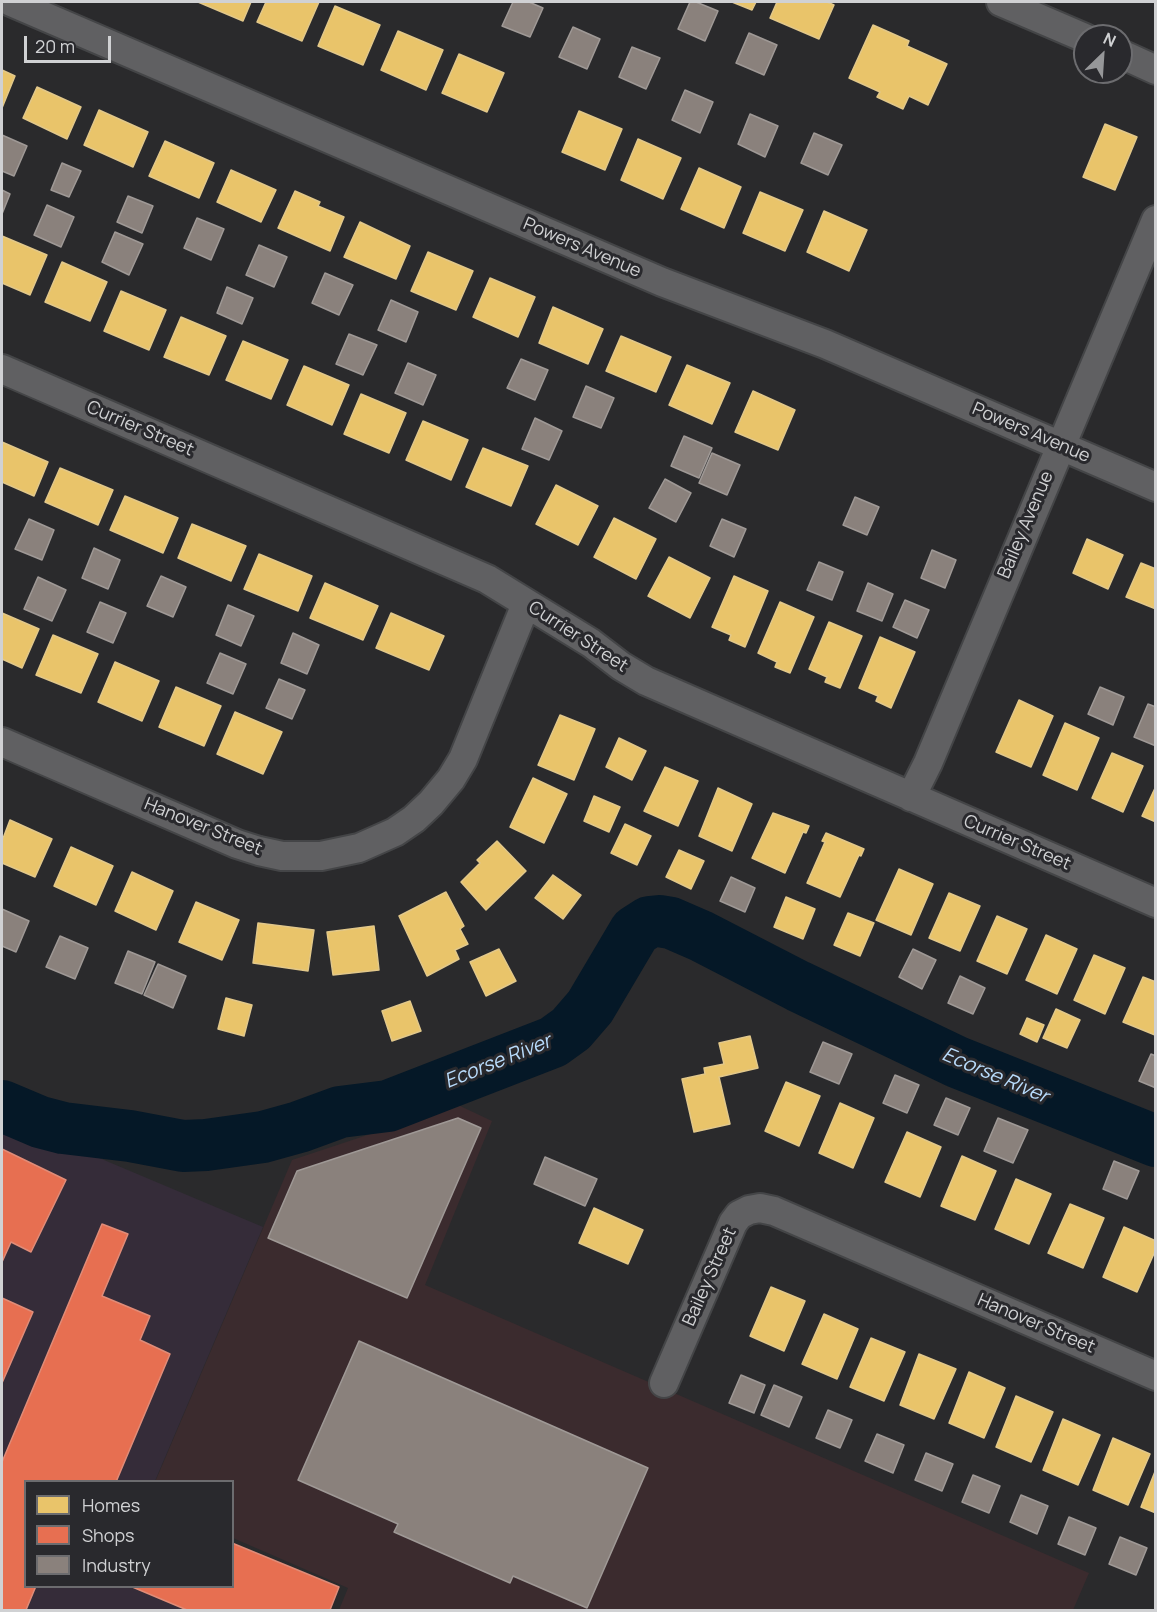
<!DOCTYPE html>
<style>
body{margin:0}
#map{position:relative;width:1157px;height:1612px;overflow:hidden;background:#2a2a2c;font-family:Manrope,sans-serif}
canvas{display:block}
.frame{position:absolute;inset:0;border:3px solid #d0d1d3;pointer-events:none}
.legend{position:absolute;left:24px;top:1480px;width:210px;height:108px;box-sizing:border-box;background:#29292d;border:2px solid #6c6c6f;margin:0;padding:8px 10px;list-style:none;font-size:18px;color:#d0d1d3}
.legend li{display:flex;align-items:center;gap:12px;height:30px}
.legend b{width:30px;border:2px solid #6c6c6f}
.north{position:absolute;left:1073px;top:24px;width:60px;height:60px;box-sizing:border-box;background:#29292d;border:2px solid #6c6c6f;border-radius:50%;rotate:25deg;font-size:16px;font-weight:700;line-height:24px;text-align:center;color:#d0d1d3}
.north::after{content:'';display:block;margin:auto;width:21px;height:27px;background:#969799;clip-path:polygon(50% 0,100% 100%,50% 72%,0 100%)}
.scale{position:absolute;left:24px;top:36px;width:87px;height:27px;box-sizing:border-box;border:3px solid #d0d1d3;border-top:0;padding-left:8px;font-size:18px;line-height:21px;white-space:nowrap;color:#d0d1d3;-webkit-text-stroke:4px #29292d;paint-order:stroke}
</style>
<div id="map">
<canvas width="1157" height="1612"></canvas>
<div class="frame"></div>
<ul class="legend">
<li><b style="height:16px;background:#e9c46a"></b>Homes</li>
<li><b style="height:16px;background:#e76f51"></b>Shops</li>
<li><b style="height:16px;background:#8a817c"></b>Industry</li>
</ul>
<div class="north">N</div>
<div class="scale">20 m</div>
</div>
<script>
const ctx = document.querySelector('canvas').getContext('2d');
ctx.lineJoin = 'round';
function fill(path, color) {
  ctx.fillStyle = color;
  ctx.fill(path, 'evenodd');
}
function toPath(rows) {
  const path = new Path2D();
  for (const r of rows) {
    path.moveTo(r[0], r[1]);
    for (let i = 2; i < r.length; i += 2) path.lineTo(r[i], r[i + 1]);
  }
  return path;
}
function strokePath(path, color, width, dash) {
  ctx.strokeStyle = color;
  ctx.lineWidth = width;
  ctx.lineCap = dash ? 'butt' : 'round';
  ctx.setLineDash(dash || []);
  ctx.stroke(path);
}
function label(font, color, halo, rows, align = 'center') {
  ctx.font = font + ' Manrope,sans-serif';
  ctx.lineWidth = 6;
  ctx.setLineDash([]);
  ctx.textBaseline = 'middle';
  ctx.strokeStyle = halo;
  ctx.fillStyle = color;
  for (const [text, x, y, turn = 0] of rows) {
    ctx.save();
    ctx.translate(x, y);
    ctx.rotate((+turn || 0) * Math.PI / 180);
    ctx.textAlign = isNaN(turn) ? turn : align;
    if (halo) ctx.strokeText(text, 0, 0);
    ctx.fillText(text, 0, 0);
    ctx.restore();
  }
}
fill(toPath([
 [2,1117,263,1227,155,1481,26,1482,26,1586,130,1587,185,1610,2,1610]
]), '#352c39');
fill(toPath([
 [458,1105,492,1121,425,1285,1089,1573,1073,1610,339,1610,348,1588,233,1538,232,1482,155,1482,292,1160]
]), '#3b2b2e');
const homes = toPath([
 [198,2,251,2,243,21,198,2],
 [266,2,319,2,302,41,257,22,266,2],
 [732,2,756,2,752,10,732,2],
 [777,2,827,2,834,5,819,39,770,18,777,2],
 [335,6,380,25,363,65,318,46,335,6],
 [873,25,909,41,907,46,947,64,928,105,909,96,903,109,877,97,880,92,849,78,873,25],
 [398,31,443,50,426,90,381,70,398,31],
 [459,54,504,73,487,112,442,93,459,54],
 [2,70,15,76,2,108,2,70],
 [37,87,81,107,67,139,23,118,37,87],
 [99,110,148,132,133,167,84,145,99,110],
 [579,111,622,129,605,170,562,152,579,111],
 [1105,124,1137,137,1115,190,1083,177,1105,124],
 [638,139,681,158,663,199,621,180,638,139],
 [165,141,214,163,199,198,149,176,165,141],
 [699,168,741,187,724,228,681,209,699,168],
 [231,170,276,190,261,222,217,202,231,170],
 [295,191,320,202,318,206,344,217,330,251,278,228,295,191],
 [760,192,803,210,785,251,743,233,760,192],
 [824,211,867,230,849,271,807,252,824,211],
 [360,222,410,246,396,279,344,257,360,222],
 [2,236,47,255,30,295,2,283,2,236],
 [428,252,473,271,456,310,411,291,428,252],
 [62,262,107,282,90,321,45,302,62,262],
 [490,278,535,297,518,337,473,317,490,278],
 [121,291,166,310,149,350,104,331,121,291],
 [553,307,603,329,588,364,539,343,553,307],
 [181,317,226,336,209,375,164,357,181,317],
 [621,336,671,357,656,392,606,371,621,336],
 [243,341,288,360,271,399,226,380,243,341],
 [687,365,730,383,712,424,669,405,687,365],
 [304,366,349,385,332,425,287,405,304,366],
 [753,391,795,410,778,450,735,432,753,391],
 [361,394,406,413,389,453,344,434,361,394],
 [423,421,468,440,451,480,406,460,423,421],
 [2,442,48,462,34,496,2,482,2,442],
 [483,448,528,466,511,506,466,487,483,448],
 [60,468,113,490,98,525,45,502,60,468],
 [556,485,598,506,578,545,536,524,556,485],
 [125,496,178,518,163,553,110,530,125,496],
 [614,518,656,539,636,579,594,557,614,518],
 [192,524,246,546,231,581,178,558,192,524],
 [1087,539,1123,555,1108,589,1073,573,1087,539],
 [259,554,312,576,298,611,244,589,259,554],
 [669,557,710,578,690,618,648,596,669,557],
 [1141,563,1156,569,1156,609,1126,597,1141,563],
 [734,576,768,591,745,647,729,640,731,635,712,627,734,576],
 [325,583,378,606,363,640,310,618,325,583],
 [780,602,814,617,790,673,775,667,777,662,758,653,780,602],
 [2,613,39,629,22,668,2,659,2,613],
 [391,613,444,636,429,670,376,648,391,613],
 [829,622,862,636,840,688,825,682,827,677,809,669,829,622],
 [53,635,98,654,81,693,36,675,53,635],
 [880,637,915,652,891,708,876,701,878,696,859,688,880,637],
 [115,662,159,681,142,721,98,702,115,662],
 [176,687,221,706,204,746,159,727,176,687],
 [1019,700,1053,716,1031,767,996,752,1019,700],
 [235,712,282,732,263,774,217,754,235,712],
 [560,715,595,729,574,780,538,765,560,715],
 [1065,723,1099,738,1077,790,1043,775,1065,723],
 [619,738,646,751,632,780,606,767,619,738],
 [1112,753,1143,766,1123,812,1092,798,1112,753],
 [665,767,698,781,678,826,644,811,665,767],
 [533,778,567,794,544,843,510,827,533,778],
 [1156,786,1156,822,1142,816,1156,786],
 [718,788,752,804,732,851,699,836,718,788],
 [594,796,620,807,609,832,584,821,594,796],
 [773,813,809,826,806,833,803,832,785,873,752,858,773,813],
 [10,820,52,839,35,877,2,863,2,841,10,820],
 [625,824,651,836,637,865,611,853,625,824],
 [826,833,864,849,861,856,859,855,840,897,807,883,825,842,822,841,826,833],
 [497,841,526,871,486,910,461,882,480,863,477,860,497,841],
 [71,847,113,866,96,905,54,886,71,847],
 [679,850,704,861,691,889,666,877,679,850],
 [899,869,933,884,911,935,876,920,899,869],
 [132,872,173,891,156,930,115,911,132,872],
 [553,875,581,895,563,919,535,898,553,875],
 [446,892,464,926,460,929,468,944,455,950,459,959,427,976,399,916,446,892],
 [949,893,980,906,960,951,929,938,949,893],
 [786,897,815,909,803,939,774,927,786,897],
 [196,902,239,920,222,960,179,942,196,902],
 [848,913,874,923,860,956,834,945,848,913],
 [997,916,1027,929,1007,974,977,961,997,916],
 [258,923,314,930,308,971,253,963,258,923],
 [374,926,379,970,333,975,327,932,374,926],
 [1046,935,1077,949,1057,994,1026,980,1046,935],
 [499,949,516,981,486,996,470,962,499,949],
 [1094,955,1125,968,1105,1014,1074,1000,1094,955],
 [1143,977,1156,982,1155,1035,1123,1022,1143,977],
 [226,998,252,1005,244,1036,218,1029,226,998],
 [410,1001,421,1031,392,1041,382,1011,410,1001],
 [1056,1009,1080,1020,1067,1048,1043,1038,1056,1009],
 [1027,1018,1044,1025,1037,1042,1020,1034,1027,1018],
 [750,1036,758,1068,719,1077,730,1124,694,1132,682,1079,705,1074,704,1068,724,1064,719,1043,750,1036],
 [786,1082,820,1096,799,1146,765,1131,786,1082],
 [840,1103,874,1118,853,1168,819,1153,840,1103],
 [907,1132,941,1147,920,1197,885,1182,907,1132],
 [962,1156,996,1171,975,1220,941,1206,962,1156],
 [1016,1179,1051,1194,1029,1244,995,1229,1016,1179],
 [1070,1204,1104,1218,1083,1268,1048,1253,1070,1204],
 [594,1208,643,1230,628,1264,579,1243,594,1208],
 [1124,1227,1156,1241,1156,1249,1137,1292,1103,1277,1124,1227],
 [771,1287,805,1301,784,1351,750,1336,771,1287],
 [824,1314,858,1329,837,1379,802,1364,824,1314],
 [871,1338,905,1352,884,1401,850,1387,871,1338],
 [919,1354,956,1369,934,1419,900,1405,919,1354],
 [969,1372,1005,1388,984,1438,949,1423,969,1372],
 [1016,1396,1053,1412,1031,1462,996,1447,1016,1396],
 [1063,1419,1100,1435,1078,1485,1043,1470,1063,1419],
 [1113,1438,1150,1454,1128,1505,1093,1490,1113,1438],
 [1156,1469,1156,1513,1141,1507,1156,1469]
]);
fill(homes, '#e9c46a');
strokePath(homes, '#e2c88a', 1.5);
const shops = toPath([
 [2,1149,66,1180,31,1252,11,1242,2,1262,2,1149],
 [102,1224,128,1234,102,1296,150,1316,140,1340,170,1354,116,1482,26,1482,26,1586,36,1586,26,1610,2,1610,2,1462,102,1224],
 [2,1298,33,1312,2,1383,2,1298],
 [232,1543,339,1587,330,1610,187,1610,130,1586,232,1586,232,1543]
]);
fill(shops, '#e76f51');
strokePath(shops, '#e08c78', 1.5);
const industry = toPath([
 [513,2,529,2,543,8,530,37,502,26,513,2],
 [690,2,696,2,718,11,705,41,678,29,690,2],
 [573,27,600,39,587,69,559,57,573,27],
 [749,33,777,45,764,75,736,63,749,33],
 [632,47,660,58,646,89,619,77,632,47],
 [685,90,713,102,700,133,672,120,685,90],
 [750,114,778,126,765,157,738,144,750,114],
 [814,133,842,145,828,175,801,163,814,133],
 [2,135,27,146,14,176,2,171,2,135],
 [62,163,81,171,69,197,51,190,62,163],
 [2,190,10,194,2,214,2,190],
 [128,196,153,206,142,233,117,222,128,196],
 [47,205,74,217,61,247,34,235,47,205],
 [197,218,224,229,211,260,184,248,197,218],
 [115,232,143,244,129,275,102,262,115,232],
 [259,245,287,257,274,287,246,275,259,245],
 [325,273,353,285,339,315,312,303,325,273],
 [227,287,253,298,242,324,217,313,227,287],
 [391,300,418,312,406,342,378,330,391,300],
 [349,334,377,345,363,375,336,364,349,334],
 [521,359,548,370,535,400,507,388,521,359],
 [408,363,436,375,423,405,395,393,408,363],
 [586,386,614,398,601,428,573,417,586,386],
 [535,418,562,431,549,460,522,449,535,418],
 [684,436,712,448,699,478,671,466,684,436],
 [712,453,740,465,727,495,699,483,712,453],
 [665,479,691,493,676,522,649,508,665,479],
 [855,497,879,507,867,535,843,525,855,497],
 [29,519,54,530,42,560,15,549,29,519],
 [722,519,746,529,734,557,710,546,722,519],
 [94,548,120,560,108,589,82,578,94,548],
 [932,550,956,560,945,588,921,578,932,550],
 [819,562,843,572,832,600,807,590,819,562],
 [161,576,186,587,173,617,147,606,161,576],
 [38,577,66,590,52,621,24,609,38,577],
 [868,583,893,594,882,621,857,611,868,583],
 [905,600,929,610,917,638,893,627,905,600],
 [100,602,126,613,113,643,87,632,100,602],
 [228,605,254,616,241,646,216,635,228,605],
 [293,633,319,645,307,674,281,663,293,633],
 [220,653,246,664,233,694,207,683,220,653],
 [279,679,305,690,292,719,266,708,279,679],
 [1100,687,1124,697,1113,725,1088,714,1100,687],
 [1148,704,1156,707,1156,746,1134,737,1148,704],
 [731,877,755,888,745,912,720,901,731,877],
 [2,909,29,921,16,952,2,946,2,909],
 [60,936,88,948,75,979,46,967,60,936],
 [913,949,936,960,922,989,899,977,913,949],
 [128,951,155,962,142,994,115,983,128,951],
 [158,964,186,976,173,1008,144,995,158,964],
 [960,976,985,988,973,1014,948,1003,960,976],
 [823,1042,852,1054,839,1084,810,1072,823,1042],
 [1151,1054,1156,1056,1156,1088,1139,1081,1151,1054],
 [895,1075,919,1085,907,1113,883,1103,895,1075],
 [946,1098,970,1108,958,1135,934,1125,946,1098],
 [458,1118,481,1128,407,1298,268,1238,297,1171,458,1118],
 [998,1118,1028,1130,1013,1163,984,1151,998,1118],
 [545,1157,597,1179,585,1206,534,1184,545,1157],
 [1114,1161,1139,1171,1127,1199,1103,1189,1114,1161],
 [359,1341,648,1468,587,1608,513,1576,510,1583,394,1532,398,1524,298,1480,359,1341],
 [741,1375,765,1385,754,1413,729,1403,741,1375],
 [774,1385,802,1397,789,1427,761,1415,774,1385],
 [828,1410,852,1420,840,1448,816,1438,828,1410],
 [877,1434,904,1445,893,1473,865,1461,877,1434],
 [926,1453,953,1464,942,1491,915,1480,926,1453],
 [973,1475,1000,1486,989,1513,962,1502,973,1475],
 [1021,1495,1048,1506,1037,1534,1010,1522,1021,1495],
 [1069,1517,1096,1528,1085,1555,1058,1544,1069,1517],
 [1120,1537,1147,1548,1136,1575,1109,1564,1120,1537]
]);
fill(industry, '#8a817c');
strokePath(industry, '#9f9996', 1.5);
strokePath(toPath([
 [2,1106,40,1122,63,1128,130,1136,183,1146,206,1145,263,1137,299,1127,340,1112,388,1106,553,1042,571,1029,590,1007,635,931,649,922,659,921,671,923,701,936,798,986,957,1062,1156,1141]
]), '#051827', 52);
const minor = toPath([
 [11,2,662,282,825,344,1156,487],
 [1001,2,1085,38],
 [1121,54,1156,70],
 [2,369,487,579,591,643,621,666,646,681,1156,903],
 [2,742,237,844,259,851,282,856,321,856,359,848,395,832,414,819,431,803,451,779,463,759,526,604],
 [911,797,928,763,1156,220],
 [664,1383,733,1223,739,1215,749,1210,760,1208,774,1211,1156,1376]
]);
strokePath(minor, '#444547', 32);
strokePath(minor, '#606062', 28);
label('18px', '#d0d1d3', '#29292d', [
 ["Powers Avenue",582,248,23],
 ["Currier Street",140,429,23],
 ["Powers Avenue",1031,433,23],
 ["Bailey Avenue",1026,525,-67],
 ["Currier Street",578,637,33],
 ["Hanover Street",203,827,22],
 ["Currier Street",1017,843,23],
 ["Bailey Street",710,1277,-66],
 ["Hanover Street",1036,1324,23]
]);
label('italic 20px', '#b8dbfb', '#29292d', [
 ["Ecorse River",498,1062,-22],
 ["Ecorse River",995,1076,23]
]);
</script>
